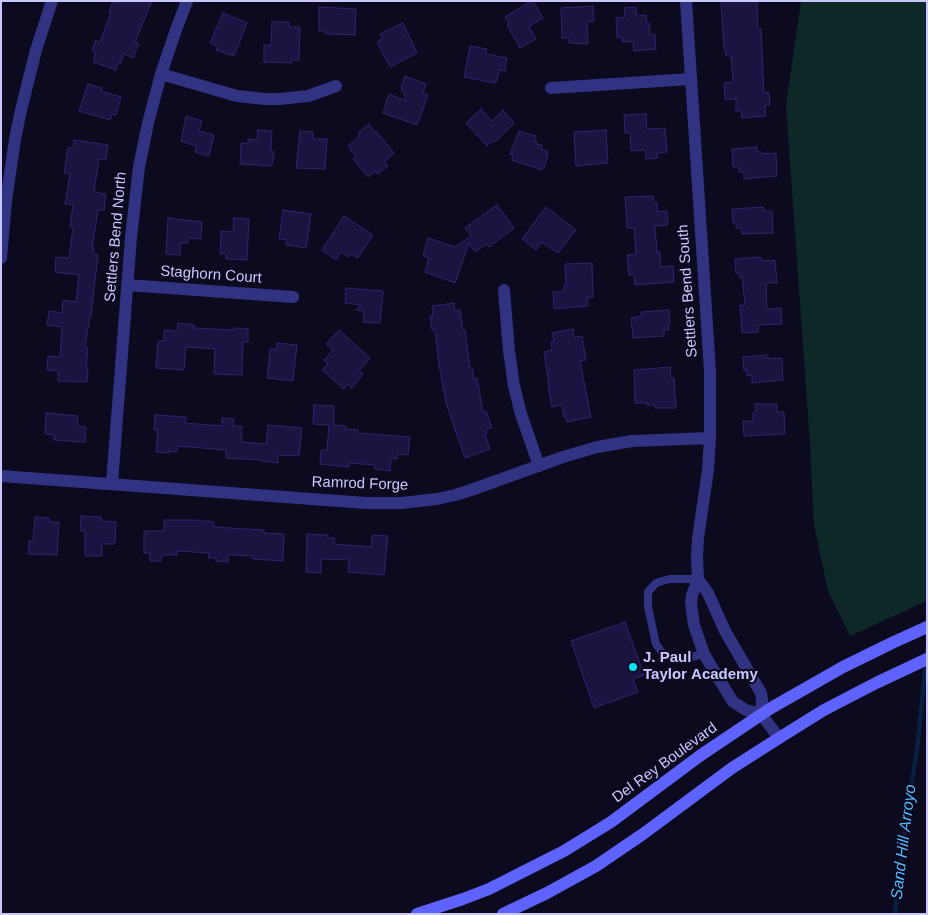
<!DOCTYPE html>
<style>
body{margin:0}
#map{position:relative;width:928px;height:915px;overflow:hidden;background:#0c0a1e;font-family:Helvetica,sans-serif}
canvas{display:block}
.frame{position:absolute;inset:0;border:2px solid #cac7ff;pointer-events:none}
</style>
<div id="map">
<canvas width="928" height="915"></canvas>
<div class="frame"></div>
</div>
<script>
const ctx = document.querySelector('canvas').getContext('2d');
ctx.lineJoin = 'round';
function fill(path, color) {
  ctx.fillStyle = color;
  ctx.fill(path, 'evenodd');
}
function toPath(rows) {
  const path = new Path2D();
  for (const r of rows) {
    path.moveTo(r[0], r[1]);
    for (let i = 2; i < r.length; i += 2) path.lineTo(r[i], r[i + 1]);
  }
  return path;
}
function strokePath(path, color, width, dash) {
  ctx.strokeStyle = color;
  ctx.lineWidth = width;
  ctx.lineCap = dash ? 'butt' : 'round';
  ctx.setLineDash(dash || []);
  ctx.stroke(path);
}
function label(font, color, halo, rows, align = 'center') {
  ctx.font = font + ' Helvetica,sans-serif';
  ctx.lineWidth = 4.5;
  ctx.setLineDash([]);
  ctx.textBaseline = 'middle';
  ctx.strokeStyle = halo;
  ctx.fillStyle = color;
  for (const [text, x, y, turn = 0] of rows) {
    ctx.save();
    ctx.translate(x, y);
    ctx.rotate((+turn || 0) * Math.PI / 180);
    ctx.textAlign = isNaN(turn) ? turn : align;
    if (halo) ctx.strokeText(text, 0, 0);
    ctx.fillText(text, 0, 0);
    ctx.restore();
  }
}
fill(toPath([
 [801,1,927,1,927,601,850,636,828,591,814,525,810,445,786,105]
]), '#0d2826');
strokePath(toPath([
 [895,914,898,878,918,741,927,650]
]), '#071f40', 4.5);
const building = toPath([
 [113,1,152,1,135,42,139,43,133,58,124,54,120,64,118,63,116,70,93,62,96,53,92,51,96,40,100,42,111,13,109,13,113,1],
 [531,1,533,1,543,18,529,27,536,39,520,48,507,25,509,24,505,17,531,1],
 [721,1,757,1,758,29,761,29,764,93,769,92,770,105,765,105,766,116,742,118,741,111,736,111,736,99,725,100,724,83,733,82,731,56,726,56,725,50,724,50,721,1],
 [593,6,594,21,587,22,588,44,569,43,569,38,562,38,561,8,593,6],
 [319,7,356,9,355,35,325,34,326,31,319,31,319,7],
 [636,7,637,16,646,15,647,24,649,23,650,35,655,34,656,49,634,51,633,41,623,42,622,37,617,38,616,18,625,17,624,8,636,7],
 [223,13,247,23,234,56,216,50,218,46,210,43,223,13],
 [272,22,289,22,289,27,300,27,299,60,292,60,292,63,264,62,264,45,271,45,272,22],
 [403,23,417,53,390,67,377,42,383,38,380,34,403,23],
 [470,46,487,49,486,54,507,58,505,71,499,70,497,81,495,81,495,83,464,77,470,46],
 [405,76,426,84,423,93,428,95,417,125,383,113,389,94,407,101,401,88,405,76],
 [88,84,102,88,101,91,121,97,116,115,112,114,110,120,79,111,88,84],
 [481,109,492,121,503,110,514,123,495,142,493,140,487,146,466,123,481,109],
 [646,114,647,129,665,128,667,152,657,153,658,158,646,159,645,150,631,151,630,133,625,133,624,115,646,114],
 [186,116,202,121,199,131,214,135,209,156,195,152,196,146,181,141,186,116],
 [369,124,375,133,376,131,394,153,384,162,388,166,378,174,376,171,368,177,353,159,356,157,348,146,360,136,358,133,369,124],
 [258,130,272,131,271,151,274,152,272,165,270,165,270,166,240,164,241,143,248,144,248,139,257,140,258,130],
 [606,130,608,163,576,166,574,132,606,130],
 [300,131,313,132,313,139,327,139,325,169,296,168,300,131],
 [519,131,536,136,534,141,537,142,536,144,542,145,541,149,548,151,547,154,548,155,544,168,543,167,542,170,512,160,513,155,510,154,519,131],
 [74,140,108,145,106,160,99,159,94,192,106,194,104,210,98,210,92,248,94,248,93,254,98,255,91,316,90,316,85,347,88,348,86,368,88,368,87,382,58,381,58,371,47,370,48,356,60,357,62,327,47,325,49,311,62,313,63,300,76,302,79,275,55,272,56,257,69,258,73,227,70,227,73,205,65,204,70,174,64,173,68,148,73,148,74,140],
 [757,147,757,152,761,152,761,154,776,153,777,176,744,179,744,172,739,172,738,167,733,167,732,149,757,147],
 [653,196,654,203,657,203,657,212,667,211,668,225,655,226,657,252,660,252,661,267,673,266,674,282,635,285,634,275,629,275,627,255,636,254,634,228,627,228,625,197,653,196],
 [497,205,514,228,489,247,486,244,475,252,469,243,455,283,425,272,429,258,423,256,428,238,455,247,471,236,465,228,497,205],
 [546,207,576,230,558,253,541,242,536,250,522,239,546,207],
 [763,207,763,211,772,211,773,233,742,234,741,228,736,228,736,223,733,223,732,209,763,207],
 [283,210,311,214,306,248,286,245,287,240,279,239,283,210],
 [344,216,373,235,358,258,351,254,349,257,341,252,336,260,322,250,344,216],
 [168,218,202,222,201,239,188,238,188,243,181,243,180,255,166,254,168,218],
 [234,218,249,219,247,260,226,259,226,254,220,254,221,231,233,232,234,218],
 [760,257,760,259,762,259,763,261,775,260,777,283,766,283,767,309,781,308,782,324,758,325,758,332,742,333,740,305,745,305,742,277,740,278,740,273,736,273,735,259,760,257],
 [592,263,593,297,587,298,588,306,554,309,553,292,564,291,564,285,566,285,565,264,592,263],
 [346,288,383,291,380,323,363,322,364,311,356,310,361,305,345,303,346,288],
 [454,303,455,311,460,310,463,330,465,330,470,368,472,368,474,379,477,378,483,412,486,411,492,428,486,429,487,433,485,434,490,449,465,458,446,403,439,365,435,330,432,330,430,316,433,316,432,306,454,303],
 [669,310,670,324,668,324,669,330,664,330,664,336,633,338,631,318,641,316,641,312,669,310],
 [178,323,194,325,194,328,234,330,234,328,248,329,248,342,243,342,242,375,214,374,215,349,186,347,184,370,156,368,158,341,164,341,164,330,177,331,178,323],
 [573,329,574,337,582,336,586,360,580,361,591,417,567,422,566,417,564,417,562,405,552,407,548,386,549,385,544,352,552,350,551,342,554,341,552,333,573,329],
 [339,330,370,358,359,371,363,374,352,388,348,384,344,389,322,370,328,364,324,360,333,350,326,344,339,330],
 [277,343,297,345,293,381,267,378,270,349,277,349,277,343],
 [766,355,766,358,769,357,769,359,782,358,783,380,752,383,752,375,747,376,747,370,744,371,743,357,766,355],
 [670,367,671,378,674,378,676,408,655,408,655,405,647,405,647,403,635,403,634,370,670,367],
 [755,404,777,404,777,412,784,412,785,434,744,436,743,421,753,421,753,412,756,412,755,404],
 [314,405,334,406,334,425,345,426,345,429,358,430,358,433,410,437,408,455,397,454,397,459,391,458,390,471,375,469,375,465,349,463,349,467,320,464,321,450,327,450,329,425,313,424,314,405],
 [46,413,78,416,77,426,86,427,85,442,54,440,54,435,45,434,46,413],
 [155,415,186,417,185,423,222,426,222,418,234,419,233,426,242,426,241,442,266,444,268,425,302,428,299,456,278,455,278,463,261,461,261,460,226,458,226,450,178,446,177,452,169,451,169,453,156,452,158,430,154,430,155,415],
 [81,516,101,517,101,521,116,522,115,544,102,544,102,556,85,556,85,531,80,531,81,516],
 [35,517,49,518,49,522,59,522,57,555,28,554,29,541,33,541,35,517],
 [164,520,195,520,214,522,214,527,264,530,264,533,284,534,283,561,253,559,253,556,228,555,228,562,216,561,216,558,208,558,209,553,177,551,177,555,162,555,161,561,150,561,150,553,144,553,144,531,164,531,164,520],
 [307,534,328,535,328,538,335,538,334,544,371,547,372,535,388,536,384,575,348,572,349,560,321,559,321,573,306,572,307,534],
 [625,622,644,675,633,679,638,692,594,708,571,641,625,622]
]);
fill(building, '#1b1440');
strokePath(building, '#2f246f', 1);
strokePath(toPath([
 [698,579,669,579,656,583,648,592,648,607,656,644,664,655,678,660,704,654]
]), '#313281', 8);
strokePath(toPath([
 [686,1,710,371,710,438,708,470,698,538,697,558,698,579,692,595,691,603,692,611,694,625,704,654,719,679,733,702,746,710,761,714,779,738],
 [161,74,237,96,265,99,279,99,308,96,336,86],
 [551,88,691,79],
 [127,285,293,297],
 [504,290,509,351,514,386,521,414,539,466],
 [1,476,366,503,402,503,437,499,455,495,471,490,563,457,597,447,632,441,710,438],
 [112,483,131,237,139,167,148,123,161,74,177,27,187,1],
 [698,579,708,593,725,631,761,693,762,700,761,714]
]), '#313281', 12);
strokePath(toPath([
 [1,258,6,201,15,139,21,110,36,50,52,1]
]), '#313281', 12);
strokePath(toPath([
 [417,914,463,899,489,889,564,851,611,822,701,755,771,708,843,667,894,642,927,627],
 [503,914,547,893,596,866,643,834,732,768,779,738,824,710,876,683,927,659]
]), '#5e62ff', 12);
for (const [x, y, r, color] of [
 [633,667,5,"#00e6f2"]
]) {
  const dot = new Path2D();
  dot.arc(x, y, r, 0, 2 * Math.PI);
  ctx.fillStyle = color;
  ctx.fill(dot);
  strokePath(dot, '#0c0a1e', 2);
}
label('15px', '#cac7ff', '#0c0a1e', [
 ["Settlers Bend North",116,237,-85],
 ["Staghorn Court",211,275,4],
 ["Settlers Bend South",688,291,-94],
 ["Ramrod Forge",360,484,2],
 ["Del Rey Boulevard",665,763,-36]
]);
label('bold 15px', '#cac7ff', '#0c0a1e', [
 ["J. Paul",643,658],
 ["Taylor Academy",643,675]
], 'left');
label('italic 16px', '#55b9ff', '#0c0a1e', [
 ["Sand Hill Arroyo",904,842,-83]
]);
</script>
